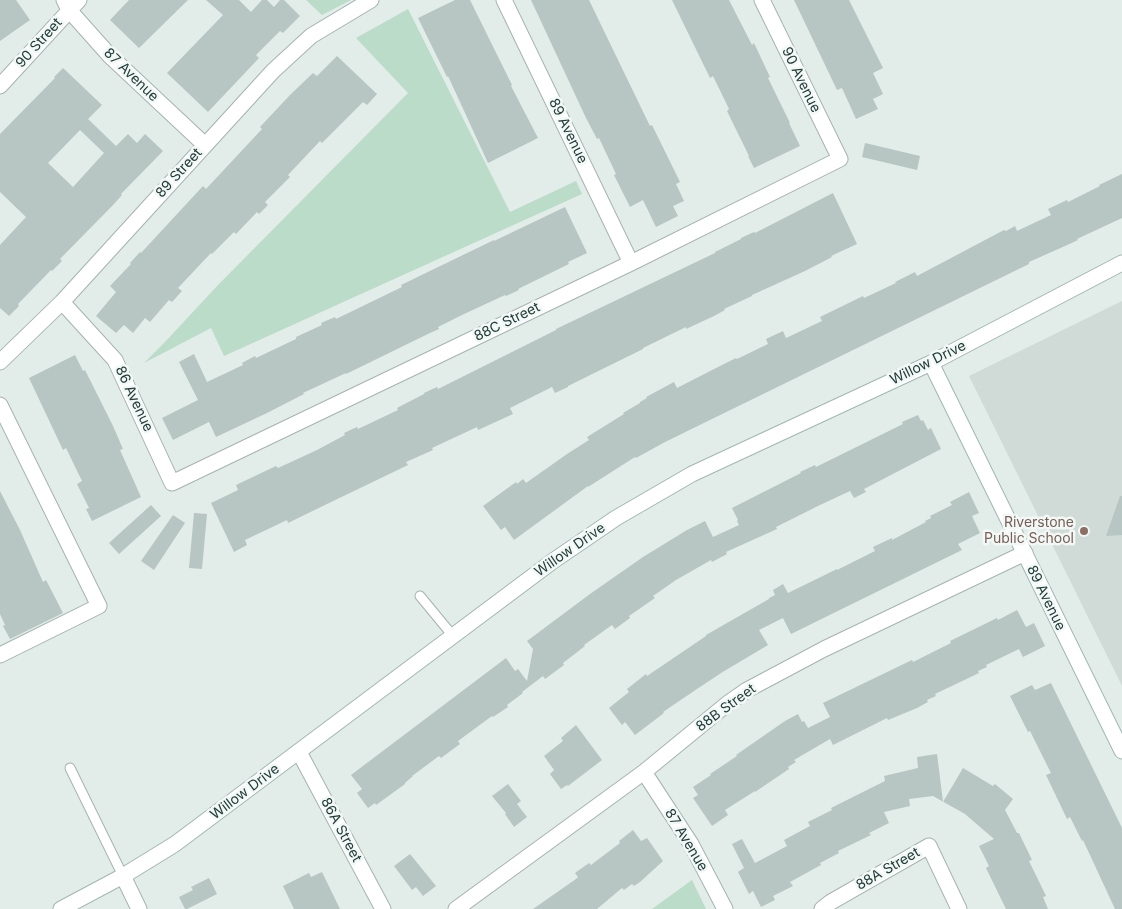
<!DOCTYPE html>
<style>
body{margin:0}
canvas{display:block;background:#e2ece9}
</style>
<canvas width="1122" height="909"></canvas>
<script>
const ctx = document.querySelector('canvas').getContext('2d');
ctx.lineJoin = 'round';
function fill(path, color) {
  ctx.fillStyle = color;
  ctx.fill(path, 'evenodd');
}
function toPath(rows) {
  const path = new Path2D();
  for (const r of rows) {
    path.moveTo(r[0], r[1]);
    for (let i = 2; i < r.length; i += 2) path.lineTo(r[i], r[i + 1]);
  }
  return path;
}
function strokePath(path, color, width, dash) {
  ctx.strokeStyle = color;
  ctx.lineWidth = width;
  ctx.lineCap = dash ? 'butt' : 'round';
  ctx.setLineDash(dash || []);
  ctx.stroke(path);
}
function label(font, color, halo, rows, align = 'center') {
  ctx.font = font + ' Inter,sans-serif';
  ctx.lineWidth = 5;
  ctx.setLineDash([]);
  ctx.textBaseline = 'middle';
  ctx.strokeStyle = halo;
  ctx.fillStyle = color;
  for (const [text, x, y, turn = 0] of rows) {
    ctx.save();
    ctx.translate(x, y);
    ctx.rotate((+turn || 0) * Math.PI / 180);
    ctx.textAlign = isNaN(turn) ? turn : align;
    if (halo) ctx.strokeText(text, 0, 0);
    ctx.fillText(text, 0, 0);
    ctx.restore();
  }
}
fill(toPath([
 [1122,301,1122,686,969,376]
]), '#d0dbd8');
fill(toPath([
 [306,0,351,0,322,15],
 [408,9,510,212,576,181,582,194,224,356,211,328,144,363,165,342,218,285,408,93,356,38],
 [692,880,706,909,652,909]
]), '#bbdcc9');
fill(toPath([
 [0,0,16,0,30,20,0,41],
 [129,0,188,0,139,48,110,20],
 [206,0,239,0,251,12,262,0,267,0,274,7,280,0,284,0,300,16,283,33,280,31,256,55,259,58,208,112,167,73,223,15],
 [455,0,470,0,512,85,511,86,538,138,488,163,448,76,447,77,418,18],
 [531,0,589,0,650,126,652,125,680,182,676,184,684,201,673,206,678,216,656,227,643,200,630,207,614,175,616,174,599,138,597,139,586,118],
 [672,0,729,0,752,45,754,43,770,77,768,78,790,123,789,123,800,146,754,168,748,156,749,156,727,111,729,109,713,76,710,78],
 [794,0,849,0,883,68,873,73,883,94,873,99,878,109,856,119,842,88,837,90],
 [337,56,377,94,367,105,363,102,322,143,320,141,288,175,290,177,265,202,268,205,259,214,257,212,236,234,234,232,212,254,211,253,178,288,182,291,172,302,169,300,150,322,145,318,133,333,124,325,116,333,96,316,116,292,110,286,131,264,130,263,140,252,141,253,203,186,206,189,262,129,260,127,290,95,313,73,317,76],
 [63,68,102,105,88,119,116,146,128,134,137,143,145,134,163,151,121,194,122,195,114,204,60,259,62,261,52,271,51,270,18,304,19,306,9,316,0,308,0,245,26,217,0,192,0,134,55,78,54,77],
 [80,130,104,153,73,187,48,163],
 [865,143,920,156,917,170,862,157],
 [1122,174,1122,218,1077,239,1078,240,1065,246,1029,262,1029,264,665,442,636,458,635,457,588,487,588,486,514,540,505,527,501,530,483,506,516,482,517,484,523,479,526,483,567,454,589,440,587,437,624,414,623,413,640,403,640,402,647,398,646,397,674,382,677,388,718,367,736,358,737,359,768,344,766,339,783,331,786,338,822,321,820,317,863,296,864,298,896,283,895,282,915,272,917,276,1004,230,1006,231,1015,226,1017,231,1051,215,1048,209,1067,200,1068,202,1100,186,1099,185],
 [833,193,857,244,831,256,832,257,805,271,752,295,752,296,724,309,725,310,714,316,686,329,686,327,643,348,643,349,568,386,568,387,555,393,552,387,510,408,513,414,478,430,477,427,432,448,433,450,406,462,408,465,327,504,288,523,287,520,245,540,247,545,234,552,211,503,238,490,236,485,276,466,278,468,317,450,345,435,344,433,357,427,358,429,398,410,397,408,424,394,424,393,437,387,438,389,556,330,556,329,715,253,715,252,741,239,741,238,754,232,755,233],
 [565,207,587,253,568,262,569,264,518,289,519,290,506,296,505,295,462,315,438,327,439,329,430,333,346,374,346,373,303,393,304,394,267,413,216,437,209,422,173,440,162,418,198,400,179,362,194,354,207,382,243,365,242,363,255,356,256,358,296,339,296,337,322,325,321,323,335,317,336,319,402,287,401,285,494,240,494,241],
 [75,355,83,371,85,370,113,426,123,449,120,450,141,497,92,521,86,509,89,508,77,484,82,481,66,448,63,450,29,378],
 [918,415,921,421,923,420,928,430,931,428,941,449,864,489,866,492,854,498,850,491,820,505,776,527,777,529,726,552,727,554,712,562,711,560,676,580,653,596,655,598,629,616,630,618,615,629,612,625,584,645,585,646,563,663,564,665,545,679,543,676,522,692,523,693,507,705,508,707,493,717,492,716,458,741,460,744,441,758,439,756,412,776,413,776,405,783,405,784,376,805,375,803,368,808,357,793,362,789,351,775,506,658,515,671,518,669,527,681,533,649,527,641,590,594,643,557,687,530,705,521,713,537,739,525,737,521,738,520,732,508,801,473,800,472,815,465,816,467,903,424,902,422],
 [0,491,20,530,43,582,46,580,63,613,10,639,3,626,5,625,0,614],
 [969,492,979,513,972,516,980,533,958,544,962,550,791,634,783,618,759,630,768,645,721,673,697,689,663,712,664,713,635,735,625,722,622,725,609,708,629,692,627,689,646,674,647,676,706,636,706,635,769,599,769,598,775,595,773,590,783,584,788,593,837,569,837,570,875,551,873,547,892,538,892,540,926,522,925,521,931,518,930,516,952,505,950,502],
 [1120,496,1122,496,1122,535,1106,536],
 [151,505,161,516,119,554,109,543],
 [194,513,207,514,202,569,189,568],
 [173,515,185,523,154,570,141,561],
 [1017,610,1026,627,1034,623,1045,646,1023,657,1019,649,986,665,987,667,978,671,979,673,935,694,936,696,927,700,928,702,917,708,888,720,887,718,833,745,830,739,794,760,796,762,788,767,789,769,755,792,755,791,725,810,728,815,712,826,693,798,698,795,693,787,711,775,710,774,737,756,736,755,785,721,798,714,802,722,804,721,808,728,830,717,823,703,912,660,913,662,951,643,950,641,997,618,998,620],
 [1051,683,1122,828,1122,909,1115,909,1083,840,1082,841,1070,817,1067,819,1046,775,1051,773,1030,731,1028,732,1010,696,1032,685,1035,690],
 [576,725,602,760,568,786,567,785,561,789,550,774,554,770,544,756,563,741,561,738],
 [937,754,943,802,963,768,993,786,995,784,1013,799,1005,810,1017,833,1019,833,1032,860,1029,861,1046,896,1043,897,1048,909,1006,909,986,868,989,866,979,846,994,839,965,814,933,796,909,799,910,806,884,812,889,823,869,833,871,835,838,851,839,853,820,863,821,865,790,882,793,886,773,896,775,900,761,907,753,891,749,894,738,872,744,868,732,844,742,839,755,863,787,846,784,840,810,826,808,822,832,810,831,808,885,781,884,776,918,768,917,757],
 [508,784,521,801,517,804,527,817,514,827,505,814,506,813,492,796],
 [633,830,641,841,647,838,663,861,640,882,634,886,632,884,624,890,622,888,597,909,533,909,576,879,578,877,575,873,589,863,591,865,620,843,619,841],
 [410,854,436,886,423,896,416,887,412,890,394,866],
 [322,872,340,909,294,909,283,886,309,873,311,877],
 [209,878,217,894,187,909,185,909,179,897,193,890,191,887]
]), '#b7c6c2');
const lane = toPath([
 [420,596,453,636],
 [70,768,123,876]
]);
const street = toPath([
 [64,0,69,10,110,56,205,145],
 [504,0,631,263],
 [0,86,79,0],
 [62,302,115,360,172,483,631,263,840,159,762,0],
 [0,362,62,302,273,71,311,36,371,0],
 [0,405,99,606,0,655],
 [299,752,383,909],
 [644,772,691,844,725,909],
 [123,876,139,909],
 [456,909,644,772,727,704,747,690,824,649,1025,553],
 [822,909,831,902,929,846,959,909]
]);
const secondary = toPath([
 [931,363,1122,751],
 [61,909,123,876,175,844,553,561,616,518,692,474,931,363,1122,263]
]);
strokePath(lane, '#a5b4b1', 11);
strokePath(street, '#a5b4b1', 17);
strokePath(secondary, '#a0b7b3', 17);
strokePath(lane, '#fff', 9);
strokePath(street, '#fff', 15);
strokePath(secondary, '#fff', 15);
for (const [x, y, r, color] of [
 [1084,531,5,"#8d6e63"]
]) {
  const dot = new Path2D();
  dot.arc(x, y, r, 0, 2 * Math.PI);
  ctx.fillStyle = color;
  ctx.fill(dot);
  strokePath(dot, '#f2f8f6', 2);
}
label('14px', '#223c39', '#f2f8f6', [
 ["90 Street",39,43,-48],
 ["87 Avenue",131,75,44],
 ["90 Avenue",801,80,64],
 ["89 Avenue",568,131,64],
 ["89 Street",179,173,-48],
 ["88C Street",507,322,-26],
 ["Willow Drive",928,363,-26],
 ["86 Avenue",134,399,65],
 ["Willow Drive",570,550,-35],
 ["89 Avenue",1046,598,64],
 ["88B Street",726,708,-36],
 ["Willow Drive",245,792,-37],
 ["86A Street",341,830,62],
 ["87 Avenue",686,840,59],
 ["88A Street",888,869,-30]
]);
label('14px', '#785e54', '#f2f8f6', [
 ["Riverstone",1074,523],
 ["Public School",1074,539]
], 'right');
</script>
